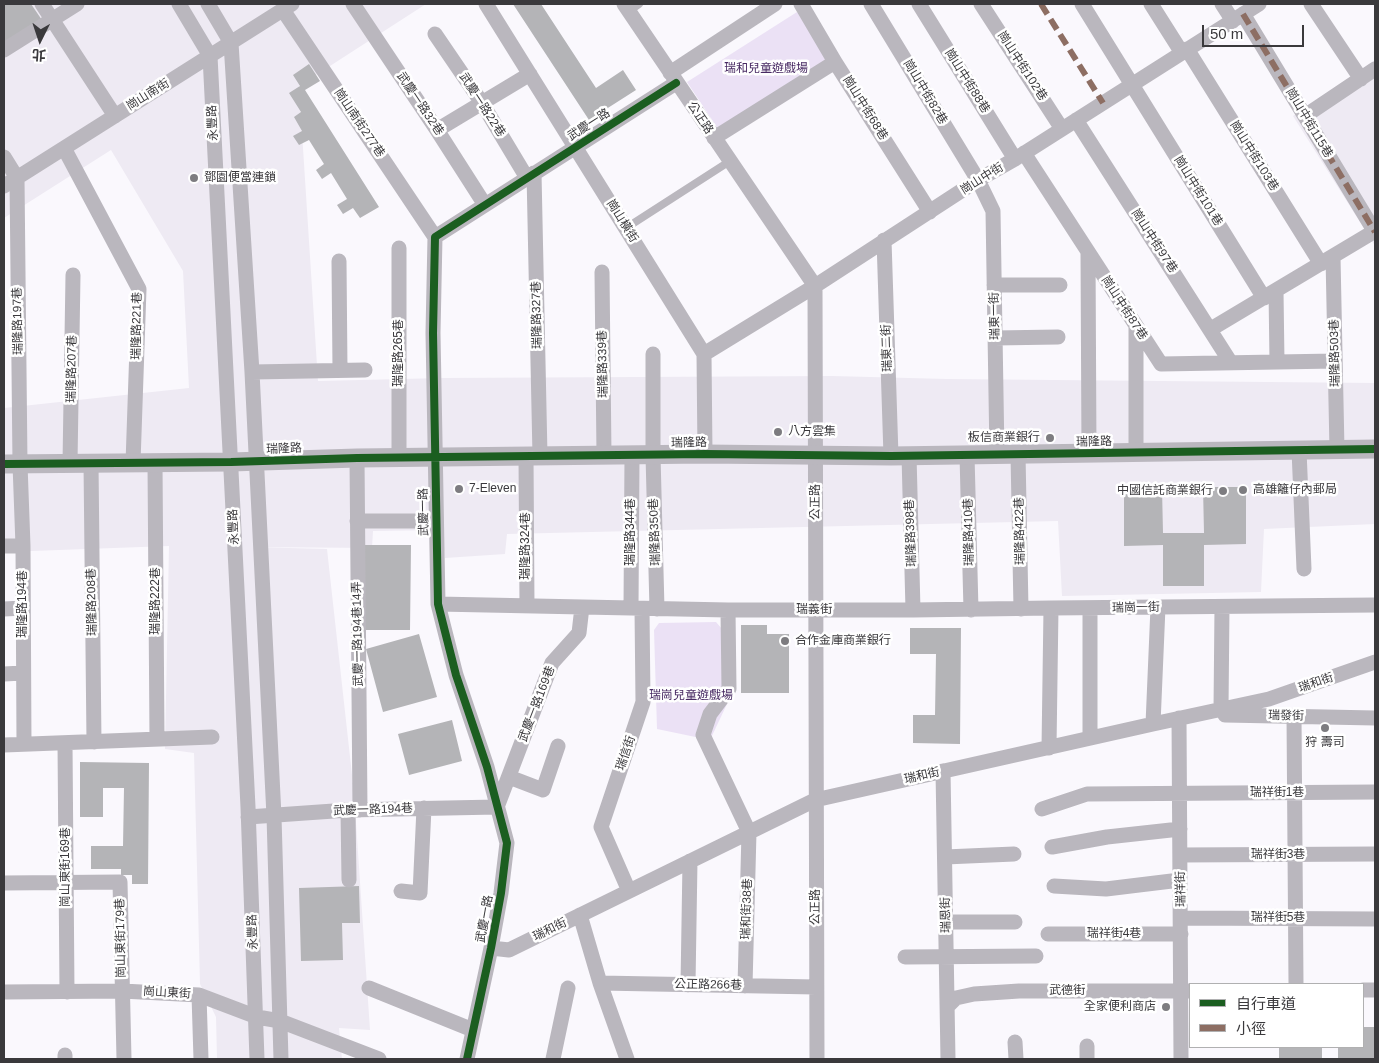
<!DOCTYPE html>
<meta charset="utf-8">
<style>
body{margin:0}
#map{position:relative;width:1379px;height:1063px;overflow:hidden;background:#faf8fd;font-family:Arial,"Noto Sans TC",sans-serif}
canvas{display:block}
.frame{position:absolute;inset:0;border:5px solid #3a393c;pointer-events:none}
.legend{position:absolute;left:1189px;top:983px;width:175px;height:65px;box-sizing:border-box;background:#fff;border:1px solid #b0b0b1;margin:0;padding:6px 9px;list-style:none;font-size:15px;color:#3a393c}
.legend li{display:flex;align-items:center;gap:10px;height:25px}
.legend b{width:25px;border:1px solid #b0b0b1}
.north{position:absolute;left:15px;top:15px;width:50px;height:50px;-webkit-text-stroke:4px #fff;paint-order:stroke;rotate:184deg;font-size:14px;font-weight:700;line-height:20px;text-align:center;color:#3a393c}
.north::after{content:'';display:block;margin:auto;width:18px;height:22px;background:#3a393c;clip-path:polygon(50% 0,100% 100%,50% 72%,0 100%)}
.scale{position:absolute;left:1202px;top:25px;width:102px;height:22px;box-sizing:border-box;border:2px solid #3a393c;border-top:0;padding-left:6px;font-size:15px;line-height:18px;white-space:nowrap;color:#3a393c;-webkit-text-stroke:4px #fff;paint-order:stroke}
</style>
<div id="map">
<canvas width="1379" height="1063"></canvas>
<div class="frame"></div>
<ul class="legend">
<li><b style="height:6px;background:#1b5e20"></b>自行車道</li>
<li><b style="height:6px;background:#8d6e63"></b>小徑</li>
</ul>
<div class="north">北</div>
<div class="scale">50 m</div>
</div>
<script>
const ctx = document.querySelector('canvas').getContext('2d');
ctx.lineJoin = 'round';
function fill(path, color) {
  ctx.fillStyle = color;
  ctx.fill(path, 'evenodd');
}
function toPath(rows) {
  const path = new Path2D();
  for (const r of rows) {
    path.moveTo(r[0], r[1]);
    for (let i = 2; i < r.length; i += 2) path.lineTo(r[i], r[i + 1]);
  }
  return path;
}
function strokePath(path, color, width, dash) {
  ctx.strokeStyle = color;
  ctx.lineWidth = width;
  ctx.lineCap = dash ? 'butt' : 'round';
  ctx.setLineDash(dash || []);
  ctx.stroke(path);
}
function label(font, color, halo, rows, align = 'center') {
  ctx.font = font + ' Arial,"Noto Sans TC",sans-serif';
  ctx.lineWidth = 5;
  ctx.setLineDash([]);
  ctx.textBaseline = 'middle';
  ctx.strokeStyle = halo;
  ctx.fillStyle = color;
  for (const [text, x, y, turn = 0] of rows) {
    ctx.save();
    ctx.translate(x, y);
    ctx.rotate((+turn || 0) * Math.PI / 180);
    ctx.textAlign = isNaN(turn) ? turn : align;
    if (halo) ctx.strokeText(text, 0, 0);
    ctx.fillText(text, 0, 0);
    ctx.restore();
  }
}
fill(toPath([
 [4,4,426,4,299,86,318,381,443,378,832,376,947,379,1375,383,1375,524,1264,529,1261,592,1062,596,1058,521,507,534,505,554,445,558,442,530,373,531,372,548,250,547,327,549,354,793,370,1030,339,1028,342,1059,217,1059,216,1017,200,984,194,753,165,749,169,546,4,552,4,408,189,388,183,271,111,150,4,218],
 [1375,60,1375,246,1293,116]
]), '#eeeaf3');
fill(toPath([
 [797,12,832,65,722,135,687,82],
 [716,622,722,629,727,704,710,740,657,729,654,630,659,623]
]), '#ebe1f5');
fill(toPath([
 [4,4,31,4,44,23,4,48],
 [513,4,541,4,596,88,623,70,636,90,589,120],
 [309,64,320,81,305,90,379,207,360,218,353,208,343,214,337,205,347,199,331,173,322,179,316,170,324,164,309,140,299,145,293,136,302,131,294,117,301,112,289,93,300,86,293,75],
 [1203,487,1246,487,1246,544,1204,545,1204,586,1163,586,1163,545,1124,546,1124,488,1162,488,1163,533,1204,533],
 [364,545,411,545,410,630,363,630],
 [741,625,767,625,767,634,789,634,789,693,741,693],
 [910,628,961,628,960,744,913,743,913,715,935,715,936,654,910,654],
 [419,634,437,697,383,712,366,649],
 [452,720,462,761,409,775,398,734],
 [80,762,149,763,148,884,132,884,132,875,121,875,121,869,91,869,91,846,123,846,124,788,103,788,103,817,80,817],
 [359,886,360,923,342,923,343,960,301,961,299,888],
 [1363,1027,1375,1027,1375,1059,1338,1059,1338,1047,1363,1047],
 [1279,1047,1322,1047,1322,1059,1279,1059]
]), '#b4b4b7');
strokePath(toPath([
 [629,11,639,4],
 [626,228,730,161]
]), '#bab7be', 8);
strokePath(toPath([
 [42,4,115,116],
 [179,4,210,56,248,807,257,1059],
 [208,4,231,43,252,372,274,816,281,1059],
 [353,4,437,130,485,205],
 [486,4,704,354,705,454],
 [624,4,815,286,817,1059],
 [801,4,835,62,930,212],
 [871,4,978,180,993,211,997,455],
 [919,4,1015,159],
 [981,4,1062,129],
 [1082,4,1264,298],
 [1151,4,1182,53],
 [1222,4,1233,21],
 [1311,4,1361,79],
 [283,10,435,237],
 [1243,14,1375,232],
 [435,34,482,103,527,178],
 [1187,49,1321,264],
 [4,50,77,4],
 [670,73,775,4],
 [1305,116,1375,69],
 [1076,120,1231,363],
 [437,130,530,74],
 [714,138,835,62],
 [64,148,139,289,133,463],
 [1024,153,1161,364,1335,361],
 [4,157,17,178,20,464,23,546,24,744],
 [534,173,540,456],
 [4,186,292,4],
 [884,240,891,456],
 [399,248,399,458],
 [1088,252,1089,453],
 [1333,257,1337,450],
 [339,261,340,370],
 [602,272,604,455],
 [994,285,1060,285],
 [1276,291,1277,362],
 [1136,326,1136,453],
 [1211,329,1375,231],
 [995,338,1058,337],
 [653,354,653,455,657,609],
 [704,354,815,286,978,180,1015,159,1259,4],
 [252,372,365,370],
 [1299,450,1304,569],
 [1018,454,1021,609],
 [909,455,913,610],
 [967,455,971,610],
 [526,456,527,606],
 [357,458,360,810],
 [70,463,73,275],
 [91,463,94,742],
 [155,463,157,739],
 [357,521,436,521],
 [4,546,23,546],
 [438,604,728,610,913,610,1051,608,1049,748],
 [631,608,632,455],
 [1051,608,1375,605],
 [4,609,23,608],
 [728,610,729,689,710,714,703,735,749,832,745,986],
 [4,674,23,673],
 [1221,709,1222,607],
 [1225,715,1375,718],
 [1294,716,1296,984],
 [1179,718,1181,1059],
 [1153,724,1158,607],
 [1090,738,1090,608],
 [65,743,67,992],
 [4,745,212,737],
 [943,771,948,1059],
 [509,777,543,790,558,746],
 [1042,809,1087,794,1375,792],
 [348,810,349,880],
 [248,817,348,810,497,807,552,663,579,633,582,607],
 [1052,847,1107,837,1180,829],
 [1180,855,1375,854],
 [945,857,1014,854],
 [4,883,120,882,124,1059],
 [1054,886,1106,889,1180,880],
 [401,891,420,893,424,808],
 [629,891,601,827,643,702,642,609],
 [580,915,600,983,627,1059],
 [1181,918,1375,919],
 [946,922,1015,922],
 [1048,934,1181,934],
 [491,948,509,950,815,800,1153,724,1269,699,1375,662],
 [905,957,1036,956],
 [600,983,816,987],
 [688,985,690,861],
 [369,988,473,1030],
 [1363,990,1375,990],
 [4,992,122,991,199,995,257,1017,280,1021,379,1059],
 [199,995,201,1059],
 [948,1006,956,998,974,994,1019,991,1190,991],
 [1015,1042,1016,1059],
 [1087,1046,1087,1059],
 [65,1059,65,1055],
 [467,1059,491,948,501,893,507,843,487,767,456,675,438,604,433,333,435,237,676,83],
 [553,1059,568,988]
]), '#bab7be', 15);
strokePath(toPath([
 [4,464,231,462,357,458,705,454,891,456,1375,449]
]), '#bab7be', 19);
strokePath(toPath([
 [1041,4,1103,103],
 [1243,14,1375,232]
]), '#8d6e63', 6, [12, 6]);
strokePath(toPath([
 [4,464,231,462,357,458,705,454,891,456,1375,449],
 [467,1059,491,948,501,893,507,843,487,767,456,675,438,604,433,333,435,237,676,83]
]), '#1b5e20', 8);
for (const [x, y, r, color] of [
 [194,178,5,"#7d7c80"],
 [778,432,5,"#7d7c80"],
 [1050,438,5,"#7d7c80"],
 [459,489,5,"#7d7c80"],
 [1243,490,5,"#7d7c80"],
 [1223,491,5,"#7d7c80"],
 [785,641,5,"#7d7c80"],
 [1325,728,5,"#7d7c80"],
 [1166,1007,5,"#7d7c80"]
]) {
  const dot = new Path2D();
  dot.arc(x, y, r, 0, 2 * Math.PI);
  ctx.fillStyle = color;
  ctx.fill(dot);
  strokePath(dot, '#fff', 2);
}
label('12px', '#3a393c', '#fff', [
 ["崗山中街102巷",1022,66,57],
 ["崗山中街88巷",967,81,58],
 ["崗山中街82巷",925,92,59],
 ["崗山南街",148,95,-32],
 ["武慶一路32巷",420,104,56],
 ["武慶一路22巷",482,105,57],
 ["崗山中街68巷",865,108,58],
 ["公正路",700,118,56],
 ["永豐路",213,123,-93],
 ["崗山南街277巷",359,123,56],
 ["崗山中街115巷",1309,123,59],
 ["武慶一路",589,125,-33],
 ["崗山中街103巷",1254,156,58],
 ["崗山中街",982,179,-32],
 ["崗山中街101巷",1198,191,58],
 ["崗山橫街",622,221,58],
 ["崗山中街97巷",1154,241,57],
 ["崗山中街87巷",1124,308,57],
 ["瑞隆路327巷",537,315,-91],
 ["瑞東一街",995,316,-91],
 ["瑞隆路197巷",18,321,-91],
 ["瑞隆路221巷",137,326,-89],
 ["瑞東二街",887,348,-92],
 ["瑞隆路265巷",399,353,-90],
 ["瑞隆路503巷",1335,353,-91],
 ["瑞隆路339巷",603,364,-91],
 ["瑞隆路207巷",72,369,-89],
 ["瑞隆路",1094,442,-1],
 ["瑞隆路",689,443,-1],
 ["瑞隆路",284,449,-2],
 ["公正路",816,502,-90],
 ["武慶一路",424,512,-91],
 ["永豐路",234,527,-93],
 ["瑞隆路422巷",1020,531,-91],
 ["瑞隆路344巷",631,532,-90],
 ["瑞隆路350巷",655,532,-92],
 ["瑞隆路410巷",969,532,-91],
 ["瑞隆路398巷",911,533,-92],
 ["瑞隆路324巷",526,546,-90],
 ["瑞隆路222巷",156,601,-90],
 ["瑞隆路208巷",92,602,-91],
 ["瑞隆路194巷",23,604,-90],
 ["瑞崗一街",1136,608,-1],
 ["瑞義街",814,610],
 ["武慶一路194巷14弄",358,634,-91],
 ["瑞和街",1316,683,-19],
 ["武慶一路169巷",537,704,-69],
 ["瑞發街",1286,716,1],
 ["瑞信街",626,753,-71],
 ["瑞和街",922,776,-13],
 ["瑞祥街1巷",1277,793],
 ["武慶一路194巷",373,810,-2],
 ["瑞祥街3巷",1278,855],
 ["崗山東街169巷",66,867,-90],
 ["瑞祥街",1181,889,-91],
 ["公正路",816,907,-90],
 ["瑞和街38巷",747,909,-88],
 ["瑞恩街",946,915,-91],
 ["瑞祥街5巷",1278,918],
 ["武慶一路",485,919,-80],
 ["瑞和街",550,930,-26],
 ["永豐路",253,932,-92],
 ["瑞祥街4巷",1114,934],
 ["崗山東街179巷",121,938,-91],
 ["公正路266巷",708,985,1],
 ["武德街",1067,991],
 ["崗山東街",167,993,3]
]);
label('12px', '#482a63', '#fff', [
 ["瑞和兒童遊戲場",766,69],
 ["瑞崗兒童遊戲場",691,696]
]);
label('12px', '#3a393c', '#fff', [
 ["鄧園便當連鎖",204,178],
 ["八方雲集",788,432],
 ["板信商業銀行",1040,438,"right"],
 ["7-Eleven",469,489],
 ["高雄籬仔內郵局",1253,490],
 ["中國信託商業銀行",1213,491,"right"],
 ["合作金庫商業銀行",795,641],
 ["狩 壽司",1325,743,"center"],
 ["全家便利商店",1156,1007,"right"]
], 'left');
</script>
